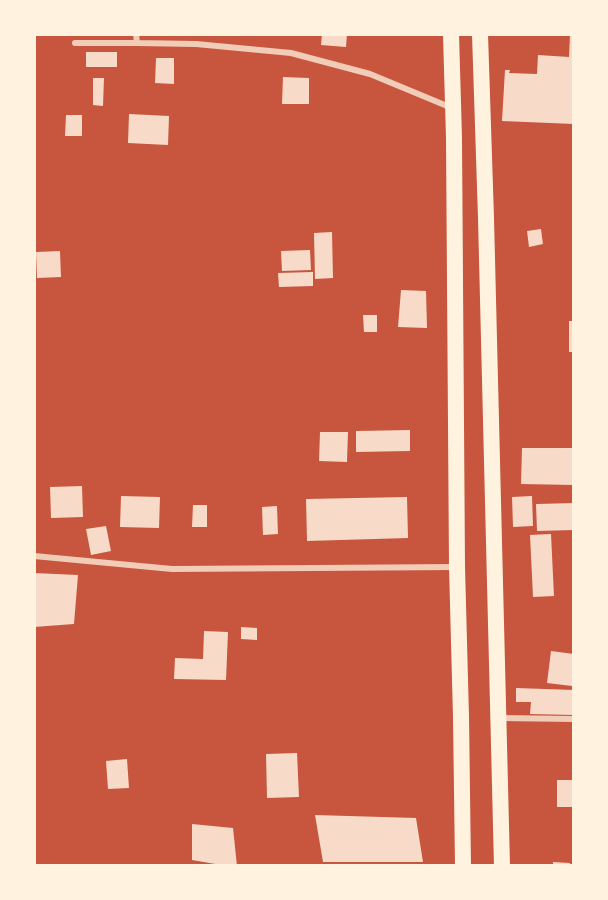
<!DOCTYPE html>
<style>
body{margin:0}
#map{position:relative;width:608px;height:900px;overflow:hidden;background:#c8553d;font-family:"Roboto Condensed",sans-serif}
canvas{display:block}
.frame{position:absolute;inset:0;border:36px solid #fff3e0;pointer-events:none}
</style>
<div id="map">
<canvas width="608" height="900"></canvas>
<div class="frame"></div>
</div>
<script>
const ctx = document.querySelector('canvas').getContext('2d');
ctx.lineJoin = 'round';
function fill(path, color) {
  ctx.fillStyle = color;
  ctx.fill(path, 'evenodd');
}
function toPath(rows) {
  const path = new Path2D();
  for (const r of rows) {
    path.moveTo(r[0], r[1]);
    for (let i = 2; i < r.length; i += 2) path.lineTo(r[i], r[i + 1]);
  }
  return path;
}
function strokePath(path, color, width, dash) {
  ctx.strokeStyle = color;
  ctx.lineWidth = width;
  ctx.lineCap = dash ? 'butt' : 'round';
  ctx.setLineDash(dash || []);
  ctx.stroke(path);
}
fill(toPath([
 [322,34,347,34,346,47,321,45],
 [570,34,574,34,574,124,502,121,505,70,510,70,509,73,537,74,538,55,569,57],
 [86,52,117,52,117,67,86,67],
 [156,58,174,58,174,84,155,83],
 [283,77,309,78,309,104,282,104],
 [93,78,104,78,103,106,93,105],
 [129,114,169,116,168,145,128,143],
 [66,115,82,115,82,136,65,136],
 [541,229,543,244,529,247,527,231],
 [332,232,333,278,315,279,314,233],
 [310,250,311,270,282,271,281,251],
 [60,251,61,277,37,278,36,252],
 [313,272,313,286,279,287,278,273],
 [401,290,426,291,427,328,398,327],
 [363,315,377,315,377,332,364,332],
 [569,321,574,321,574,352,569,352],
 [410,430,410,451,356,452,356,431],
 [320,432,348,432,347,462,319,461],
 [522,448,574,448,574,485,521,484],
 [82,486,83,517,51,518,50,487],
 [121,496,160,497,159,528,120,527],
 [532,496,533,526,513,527,512,497],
 [407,497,408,538,307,541,306,499],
 [574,503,574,530,537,531,536,504],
 [193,505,207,505,207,527,192,527],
 [277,506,278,534,263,535,262,507],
 [106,526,111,551,91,555,86,529],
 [551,534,554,596,533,597,530,535],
 [34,573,78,575,74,624,34,627],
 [241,627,257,628,257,640,241,639],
 [204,631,228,632,226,680,174,679,175,658,203,659],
 [551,651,574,654,572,686,547,683],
 [516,688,574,690,574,715,530,714,531,702,516,702],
 [297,753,299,797,267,798,266,754],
 [127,759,129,788,108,789,106,761],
 [557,780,574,780,574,807,557,807],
 [315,815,416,818,423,862,323,862],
 [192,824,233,828,237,866,227,866,192,860],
 [553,862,570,863,570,866,553,866]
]), '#f7dbc8');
strokePath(toPath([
 [136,34,137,43,196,44,291,53,370,74,452,108],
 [75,43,137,43],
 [34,556,172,569,456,567],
 [499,718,574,719]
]), '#f1ccb7', 6);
strokePath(toPath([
 [451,34,454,138,457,567,461,717,463,866],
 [480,34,486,218,502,866]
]), '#fff3e0', 16);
</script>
